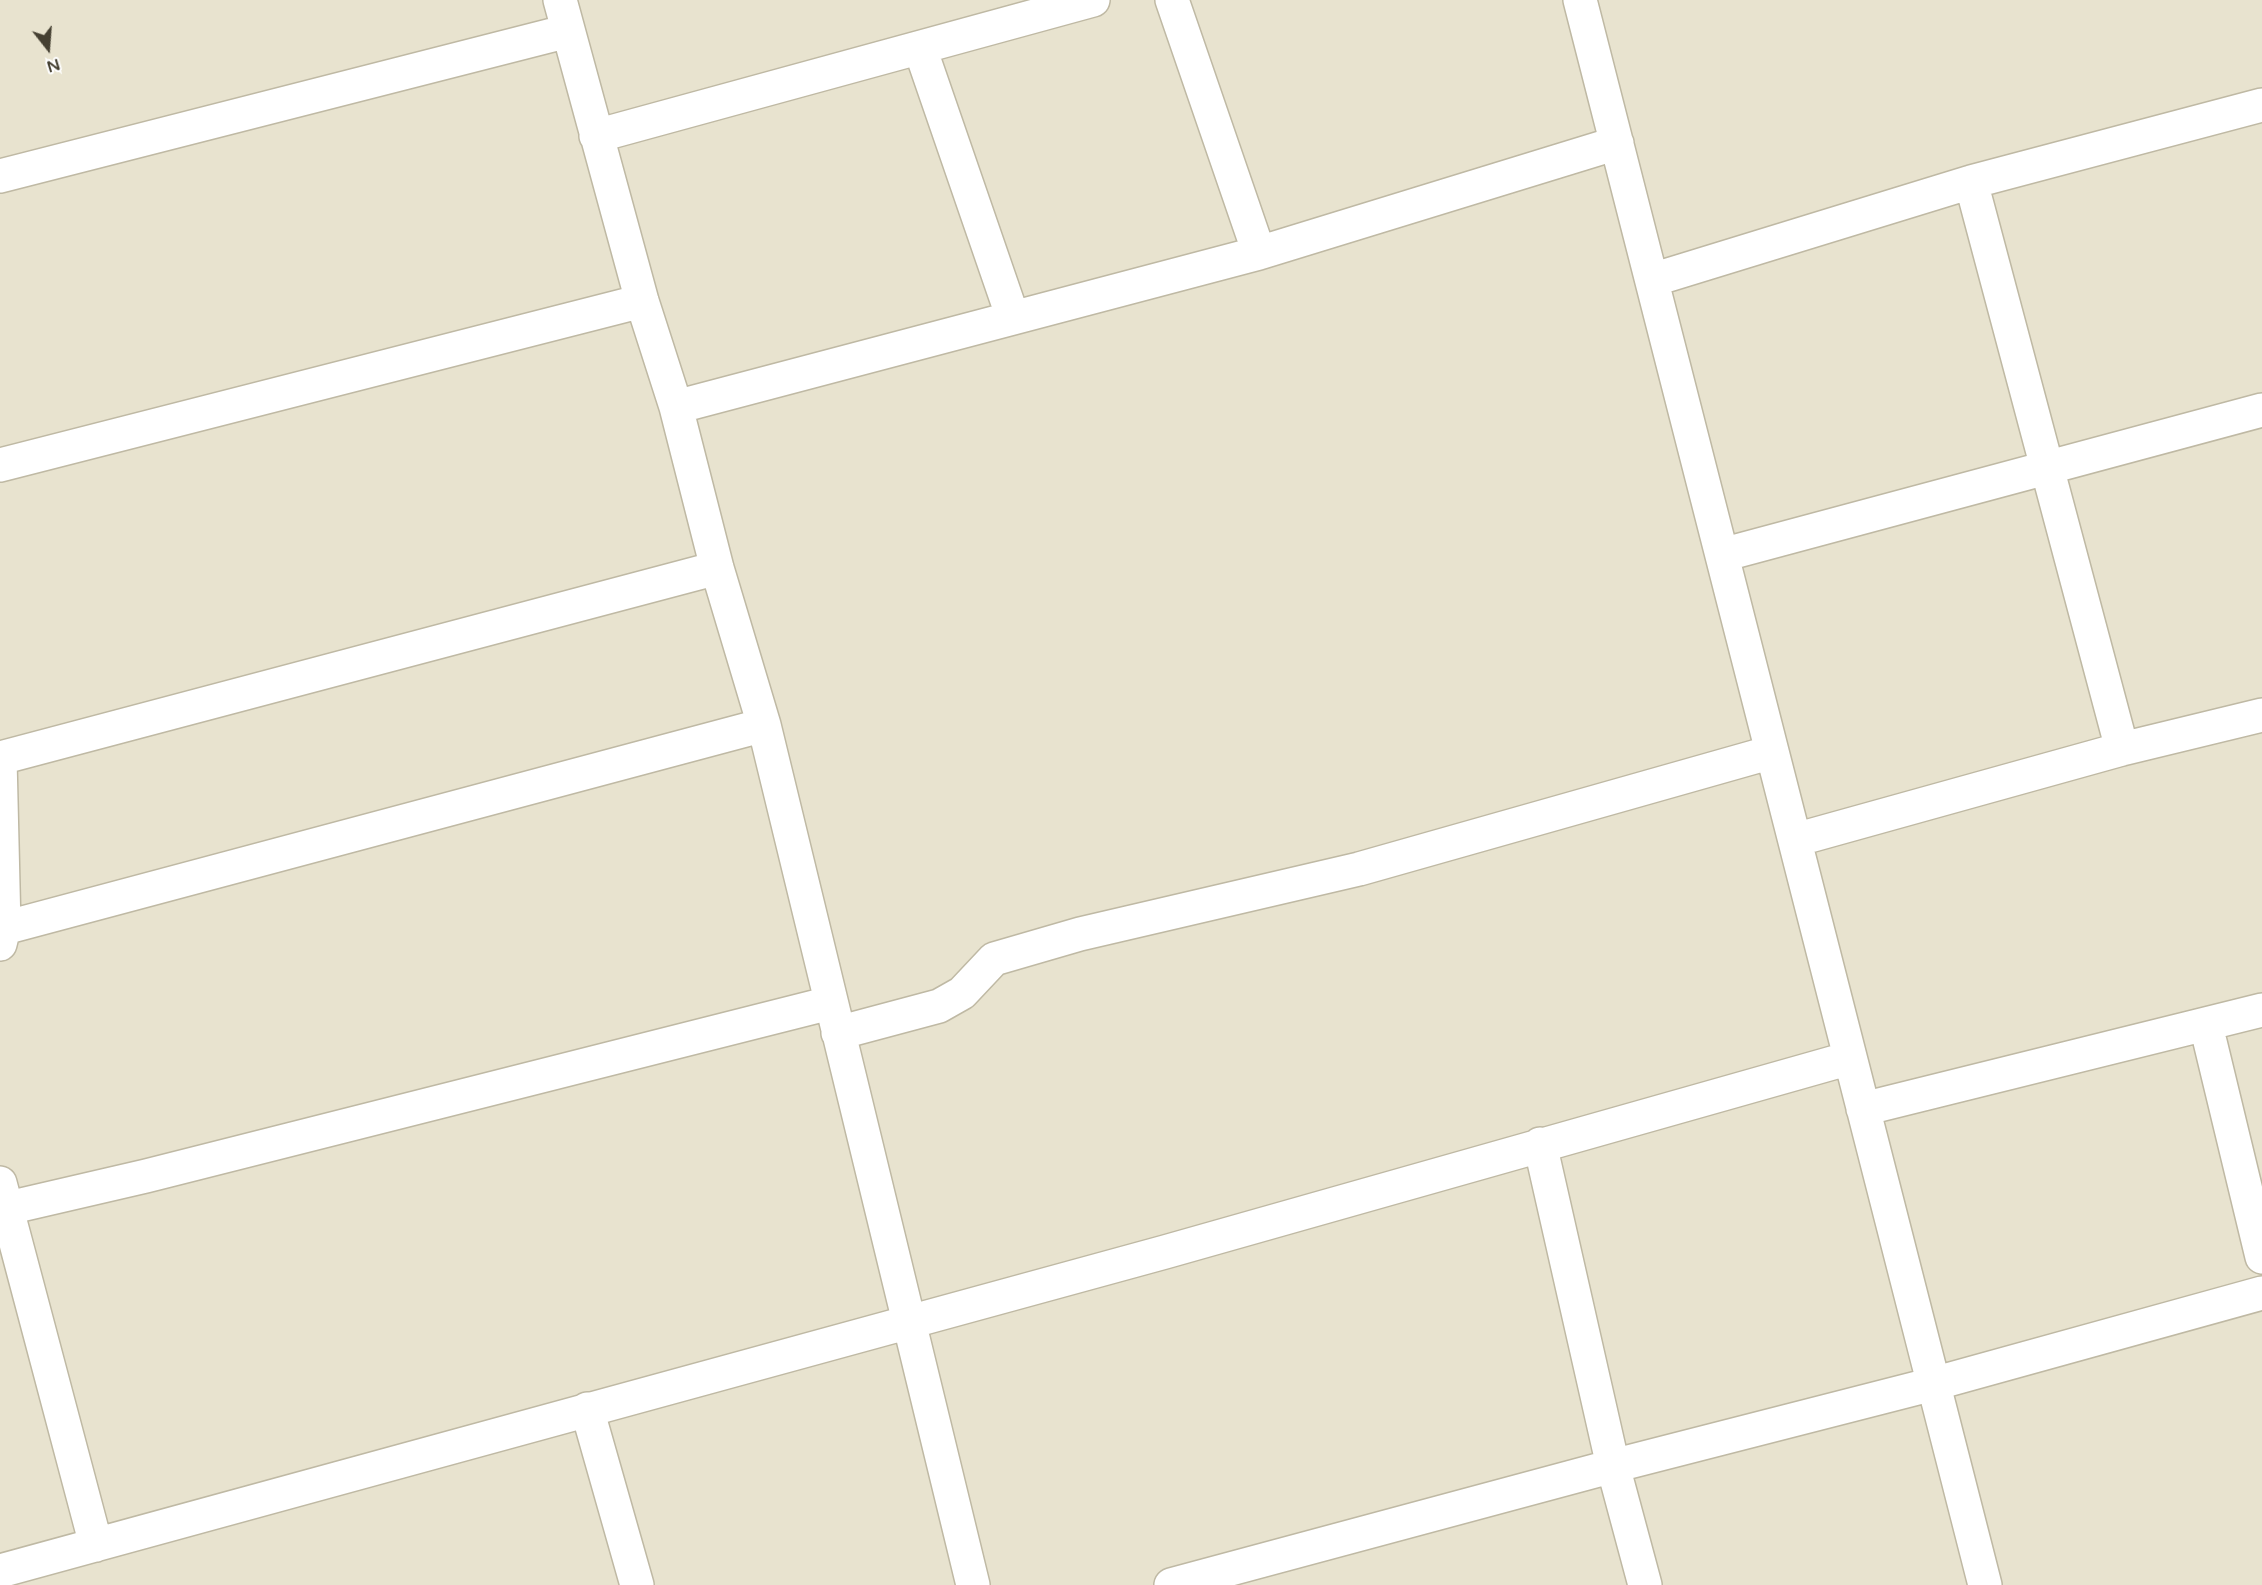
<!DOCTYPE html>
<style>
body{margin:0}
#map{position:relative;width:2262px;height:1585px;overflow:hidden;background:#f3f0e2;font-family:"Varela Round",sans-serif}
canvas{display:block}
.north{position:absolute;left:18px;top:18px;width:60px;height:60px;-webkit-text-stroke:4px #fff;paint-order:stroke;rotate:163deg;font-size:16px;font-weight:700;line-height:24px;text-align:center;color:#454032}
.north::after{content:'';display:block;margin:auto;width:21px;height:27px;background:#454032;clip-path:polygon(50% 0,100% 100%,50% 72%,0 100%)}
</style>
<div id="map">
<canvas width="2262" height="1585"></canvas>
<div class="north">N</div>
</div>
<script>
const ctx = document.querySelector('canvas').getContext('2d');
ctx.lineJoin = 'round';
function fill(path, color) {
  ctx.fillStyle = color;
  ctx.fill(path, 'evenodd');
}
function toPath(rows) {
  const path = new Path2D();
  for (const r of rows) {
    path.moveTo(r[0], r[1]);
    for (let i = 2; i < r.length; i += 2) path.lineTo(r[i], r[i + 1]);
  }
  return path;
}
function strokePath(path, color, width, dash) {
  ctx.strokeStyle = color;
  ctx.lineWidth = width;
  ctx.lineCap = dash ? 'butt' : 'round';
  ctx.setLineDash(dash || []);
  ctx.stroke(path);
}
fill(toPath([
 [0,0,2262,0,2262,1585,0,1585]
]), '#e8e3cf');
const minor = toPath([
 [560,0,642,301,676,407,717,568,764,725,973,1585],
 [1172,0,1259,253],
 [1580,0,1985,1585],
 [920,48,1013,318],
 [596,136,1093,0],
 [0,176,568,31],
 [1971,182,2122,749],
 [1652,280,1971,182,2262,105],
 [676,407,1259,253,1617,143],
 [0,465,642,301],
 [1722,555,2262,410],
 [0,758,717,568],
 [0,758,4,928,0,944],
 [1795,840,2122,749,2262,715],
 [4,928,764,725],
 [2206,1025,2262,1257],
 [838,1033,939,1006,962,993,994,959,1080,934,1359,869,1772,752],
 [1863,1109,2262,1010],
 [1540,1144,1613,1466,1645,1585],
 [0,1183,96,1545],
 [8,1208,146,1176,830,1003],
 [587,1409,637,1585],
 [0,1571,1165,1252,1850,1058],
 [1171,1585,1613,1466,1933,1384,2262,1293]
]);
strokePath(minor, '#bfb9a4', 36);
strokePath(minor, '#fff', 33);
</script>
